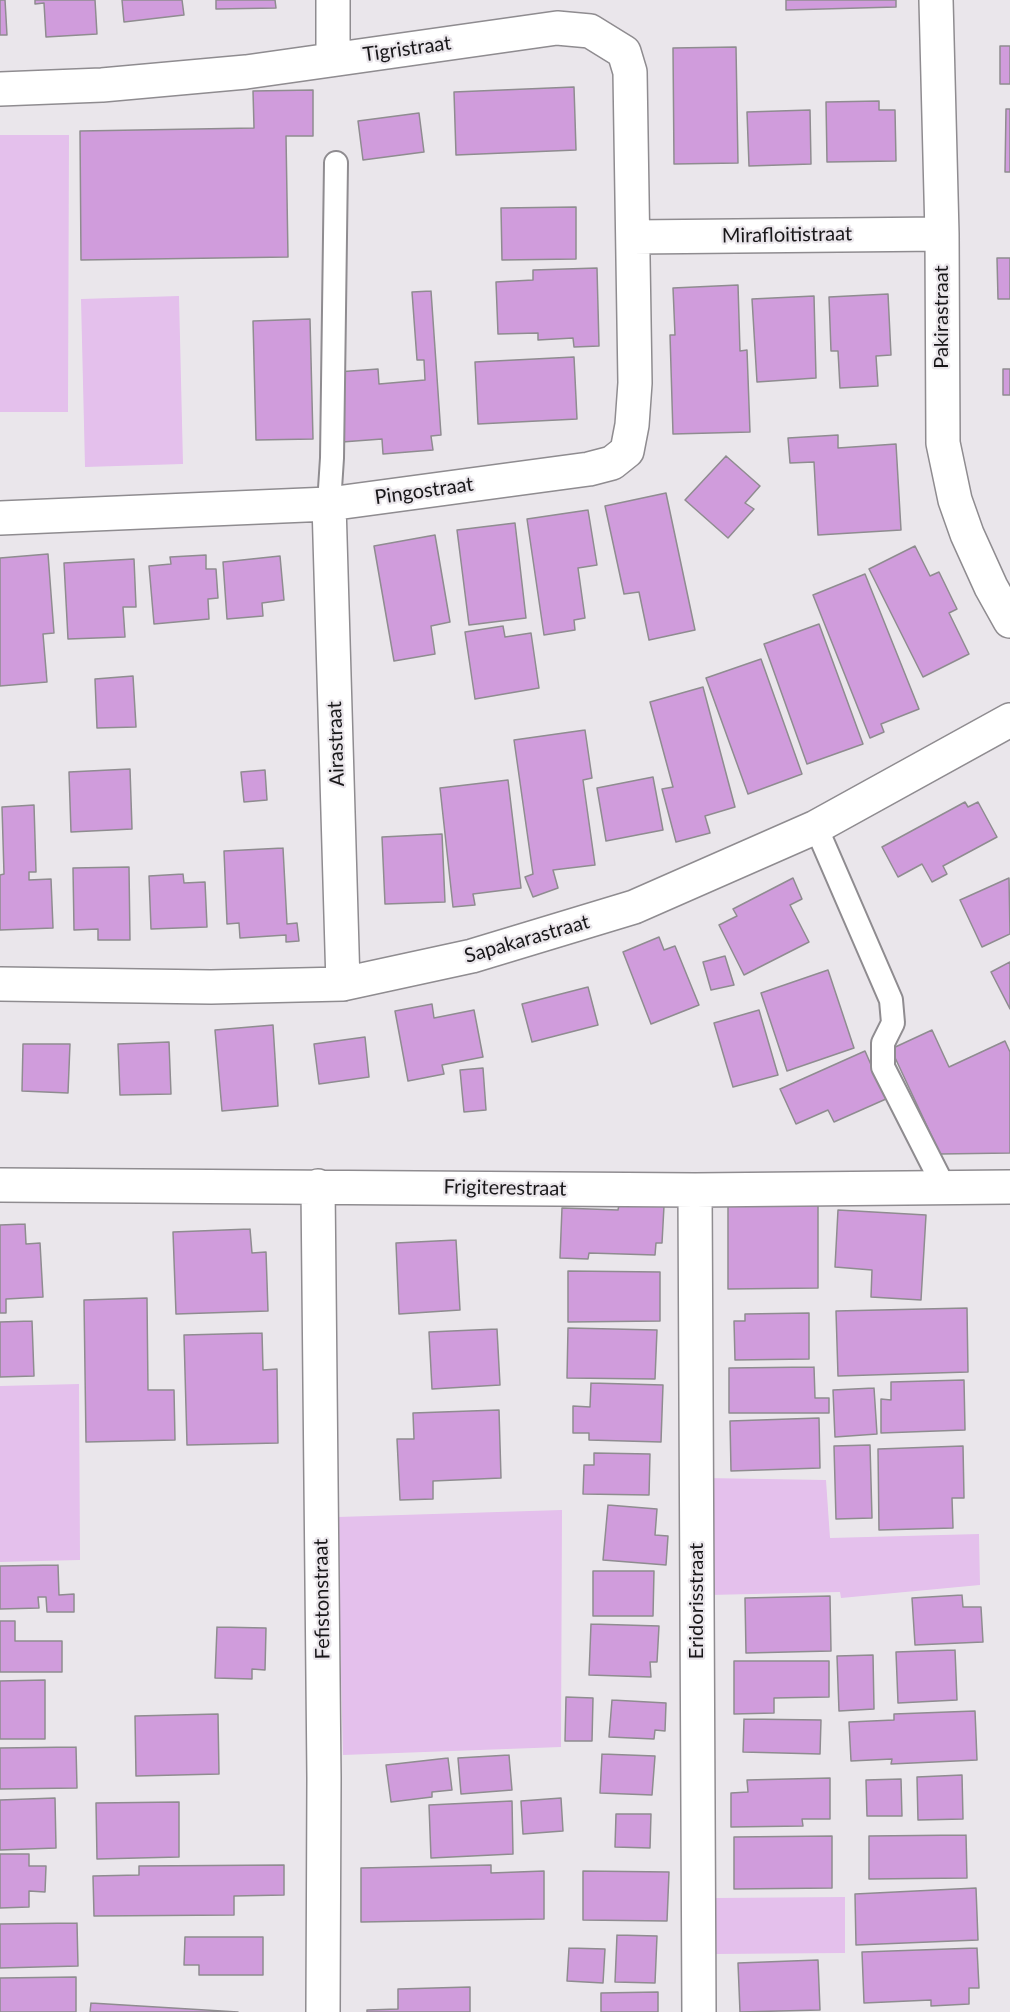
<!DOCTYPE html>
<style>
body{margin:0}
canvas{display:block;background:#eae6eb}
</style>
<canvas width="1010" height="2012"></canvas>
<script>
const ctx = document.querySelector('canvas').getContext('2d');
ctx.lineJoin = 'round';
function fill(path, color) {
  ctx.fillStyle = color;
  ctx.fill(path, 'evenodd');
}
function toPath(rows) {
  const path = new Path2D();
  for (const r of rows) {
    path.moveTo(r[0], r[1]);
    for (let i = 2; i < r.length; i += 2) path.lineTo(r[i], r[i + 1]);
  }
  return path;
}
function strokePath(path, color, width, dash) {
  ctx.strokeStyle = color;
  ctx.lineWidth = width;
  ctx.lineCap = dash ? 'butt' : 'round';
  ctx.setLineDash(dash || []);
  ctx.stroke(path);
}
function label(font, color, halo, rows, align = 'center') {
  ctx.font = font + ' Lato,sans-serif';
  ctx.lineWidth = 4.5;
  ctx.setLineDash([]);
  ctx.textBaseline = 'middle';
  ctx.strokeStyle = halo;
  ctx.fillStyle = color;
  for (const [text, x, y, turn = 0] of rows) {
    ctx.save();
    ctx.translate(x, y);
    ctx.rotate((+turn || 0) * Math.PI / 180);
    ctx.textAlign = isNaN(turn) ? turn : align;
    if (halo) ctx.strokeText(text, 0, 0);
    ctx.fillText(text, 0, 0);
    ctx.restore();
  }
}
fill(toPath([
 [0,135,69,135,68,412,0,412],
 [179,296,183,464,85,467,81,299],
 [79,1384,80,1560,0,1562,0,1386],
 [705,1478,826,1480,830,1538,979,1534,980,1585,841,1598,840,1592,709,1595],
 [562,1510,561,1747,343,1755,337,1517],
 [845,1897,845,1953,714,1954,714,1898]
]), '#e4c0ec');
const building = toPath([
 [0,0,5,0,7,35,0,35,0,0],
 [35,0,95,0,97,34,46,37,44,3,35,4,35,0],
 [122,0,182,0,184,15,124,22,122,0],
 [216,0,275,0,276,8,216,9,216,0],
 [786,0,896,0,896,7,786,10,786,0],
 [1000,46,1010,46,1010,84,1000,84,1000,46],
 [736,47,738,163,674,164,673,48,736,47],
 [574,87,576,150,456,155,454,92,574,87],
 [313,90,313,136,286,136,288,257,81,260,80,131,254,128,253,91,313,90],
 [879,101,879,110,895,110,896,161,827,162,826,102,879,101],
 [1006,109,1010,109,1010,172,1005,172,1006,109],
 [810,110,811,164,749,166,747,112,810,110],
 [419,113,424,152,363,160,358,121,419,113],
 [576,207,576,259,502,260,501,208,576,207],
 [997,258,1010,258,1010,299,998,299,997,258],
 [597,268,599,346,574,347,573,338,538,340,538,333,498,334,496,282,533,280,533,270,597,268],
 [738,285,740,351,747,350,750,432,673,434,670,335,675,335,673,288,738,285],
 [431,291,441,435,431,436,433,450,383,454,382,439,342,442,337,372,378,369,379,384,425,380,424,360,417,360,412,292,431,291],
 [888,294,891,355,876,356,878,386,840,388,838,351,831,351,829,297,888,294],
 [814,296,816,378,757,382,752,299,814,296],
 [310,319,313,439,256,440,253,321,310,319],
 [574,357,577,419,478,424,475,362,574,357],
 [1003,369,1010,369,1010,395,1003,395,1003,369],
 [838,435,838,448,896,444,901,530,818,535,814,462,790,463,788,438,838,435],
 [726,456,760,486,745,503,754,509,728,538,685,500,726,456],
 [666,493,695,630,649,640,639,592,624,594,605,506,666,493],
 [588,510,597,565,578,568,585,618,574,620,575,630,544,635,527,519,588,510],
 [515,523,526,618,469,625,457,530,515,523],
 [435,535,450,622,431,626,435,654,394,661,374,546,435,535],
 [915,546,930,576,939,572,957,609,949,613,969,654,923,677,869,569,915,546],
 [48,554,54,633,43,634,47,682,0,686,0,558,48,554],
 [206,555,206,569,216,569,218,598,208,599,209,619,154,624,149,566,171,564,170,557,206,555],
 [280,556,284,600,262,603,263,616,227,619,223,562,280,556],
 [134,559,136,607,123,607,125,637,68,639,64,563,134,559],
 [865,574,919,709,881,724,884,732,870,738,813,595,865,574],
 [819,624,863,744,807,764,764,644,819,624],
 [503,626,505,637,531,633,539,688,475,699,465,632,503,626],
 [761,659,802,774,748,794,706,678,761,659],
 [133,676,136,727,97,728,95,679,133,676],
 [703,687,735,807,705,816,710,833,676,842,662,789,673,787,650,702,703,687],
 [585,730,592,778,583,780,595,865,553,870,558,888,533,897,525,877,533,874,514,740,585,730],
 [130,769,132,829,71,832,69,772,130,769],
 [265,770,267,800,244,802,241,772,265,770],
 [653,777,663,830,606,841,597,788,653,777],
 [508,780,521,888,473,894,475,905,453,907,440,788,508,780],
 [965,802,968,807,978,802,997,837,943,866,947,874,932,882,922,864,898,877,882,847,965,802],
 [34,805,36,872,29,872,29,880,51,879,53,928,0,930,0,875,4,874,2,807,34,805],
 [442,834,445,902,385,904,382,837,442,834],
 [283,848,287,924,297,923,299,941,286,942,286,935,240,938,239,923,227,924,224,851,283,848],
 [129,867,130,940,98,940,98,929,74,930,73,868,129,867],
 [183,874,184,883,205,882,207,927,151,929,149,876,183,874],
 [793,878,802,899,790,905,809,942,744,975,719,925,737,916,733,909,793,878],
 [1009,878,1010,934,982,947,960,900,1009,878],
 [659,937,664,950,675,946,699,1005,651,1024,623,952,659,937],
 [725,956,734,985,711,990,703,962,725,956],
 [1010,962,1010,1009,991,972,1010,962],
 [828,970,854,1048,787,1071,761,993,828,970],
 [588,987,598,1025,532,1042,522,1004,588,987],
 [432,1004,434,1018,474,1010,483,1057,442,1065,444,1074,408,1081,395,1011,432,1004],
 [759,1010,778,1075,733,1087,714,1023,759,1010],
 [273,1025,278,1106,222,1111,215,1030,273,1025],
 [932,1030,949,1067,1005,1041,1010,1052,1010,1153,940,1154,891,1049,932,1030],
 [365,1037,369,1077,319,1084,314,1044,365,1037],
 [169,1042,171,1094,120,1095,118,1044,169,1042],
 [23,1044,70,1044,68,1093,22,1091,23,1044],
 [865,1051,886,1099,834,1122,828,1110,796,1124,780,1089,865,1051],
 [483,1068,486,1110,464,1112,460,1070,483,1068],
 [818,1204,818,1288,728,1289,728,1205,818,1204],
 [619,1205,664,1206,662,1243,656,1243,655,1255,589,1253,588,1259,560,1258,562,1208,618,1210,619,1205],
 [838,1210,926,1215,921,1300,871,1297,872,1270,835,1267,838,1210],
 [25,1224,26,1244,40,1243,43,1297,6,1299,6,1313,0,1313,0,1225,25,1224],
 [250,1229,252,1253,266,1252,268,1311,176,1314,173,1232,250,1229],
 [456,1240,460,1310,399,1314,396,1243,456,1240],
 [568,1271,660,1272,660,1321,568,1322,568,1271],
 [147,1298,148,1390,174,1390,175,1440,86,1442,84,1300,147,1298],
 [967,1308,968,1372,838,1376,836,1311,967,1308],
 [809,1313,809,1359,735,1360,734,1321,745,1321,745,1314,809,1313],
 [32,1321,34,1376,0,1377,0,1322,32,1321],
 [568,1328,657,1330,655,1379,567,1378,568,1328],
 [497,1329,500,1385,432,1389,429,1332,497,1329],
 [262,1333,263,1370,277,1369,278,1443,187,1445,184,1335,262,1333],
 [814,1367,815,1398,829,1398,829,1413,729,1413,729,1368,814,1367],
 [964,1380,965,1430,881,1433,881,1399,891,1400,891,1382,964,1380],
 [591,1383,663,1385,661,1442,589,1440,589,1433,573,1433,573,1406,590,1407,591,1383],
 [874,1388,877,1434,835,1437,833,1390,874,1388],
 [499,1410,501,1478,433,1481,433,1499,400,1500,397,1439,414,1439,413,1413,499,1410],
 [819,1418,820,1468,731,1471,730,1421,819,1418],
 [870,1445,872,1518,836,1519,834,1446,870,1445],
 [963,1446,964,1498,952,1498,953,1528,879,1530,878,1449,963,1446],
 [594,1453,650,1454,649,1495,583,1494,584,1465,594,1465,594,1453],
 [608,1505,657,1509,655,1535,668,1536,666,1565,603,1560,608,1505],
 [58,1565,59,1595,74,1594,74,1612,47,1612,46,1597,38,1597,39,1608,0,1609,0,1566,58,1565],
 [593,1571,654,1571,653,1616,593,1616,593,1571],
 [962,1595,963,1607,981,1607,983,1642,915,1645,912,1598,962,1595],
 [830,1596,831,1651,746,1653,745,1598,830,1596],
 [0,1621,15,1621,15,1641,62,1641,62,1672,0,1672,0,1621],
 [591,1624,659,1626,657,1662,650,1662,651,1677,589,1675,591,1624],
 [217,1627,266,1628,265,1670,252,1669,252,1679,215,1678,217,1627],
 [955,1650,957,1700,898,1703,896,1652,955,1650],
 [873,1655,874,1709,839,1711,837,1656,873,1655],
 [734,1661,829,1661,829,1697,774,1698,774,1713,734,1714,734,1661],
 [45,1680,45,1739,0,1739,0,1681,45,1680],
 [566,1697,593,1698,592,1741,565,1741,566,1697],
 [612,1700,666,1703,665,1731,655,1730,654,1739,609,1737,612,1700],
 [975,1711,977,1760,891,1764,892,1759,851,1761,849,1722,894,1720,894,1714,975,1711],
 [218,1714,219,1774,136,1776,135,1716,218,1714],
 [744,1719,821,1720,820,1754,743,1752,744,1719],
 [76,1747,77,1788,0,1789,0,1748,76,1747],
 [602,1754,655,1756,652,1795,600,1793,602,1754],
 [509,1755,512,1790,461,1794,458,1758,509,1755],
 [448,1758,452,1790,432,1792,432,1797,391,1802,386,1765,448,1758],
 [962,1775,963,1819,918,1820,917,1777,962,1775],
 [830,1778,830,1819,802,1819,803,1826,731,1827,731,1793,748,1792,747,1780,830,1778],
 [901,1779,902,1816,867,1816,866,1780,901,1779],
 [55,1798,56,1848,0,1850,0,1800,55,1798],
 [561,1798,563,1831,523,1834,521,1801,561,1798],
 [512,1801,513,1854,431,1858,429,1805,512,1801],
 [179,1802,179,1857,97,1859,96,1803,179,1802],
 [616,1814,651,1814,650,1848,615,1847,616,1814],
 [966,1835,967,1878,869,1879,869,1836,966,1835],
 [832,1836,832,1888,734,1889,734,1837,832,1836],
 [0,1854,29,1854,29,1866,46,1866,45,1892,29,1891,29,1907,0,1908,0,1854],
 [284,1865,284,1895,234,1896,234,1915,94,1916,93,1876,139,1875,139,1866,284,1865],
 [491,1865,491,1873,544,1871,544,1919,361,1922,361,1868,491,1865],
 [583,1871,669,1872,667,1921,583,1920,583,1871],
 [976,1888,978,1940,856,1945,855,1894,976,1888],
 [77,1923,78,1966,0,1968,0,1924,77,1923],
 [617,1935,657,1936,655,1983,615,1982,617,1935],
 [185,1937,263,1937,263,1975,199,1975,199,1965,184,1965,185,1937],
 [569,1948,605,1949,603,1983,567,1981,569,1948],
 [977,1948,979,1988,969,1988,969,2004,931,2006,931,2000,864,2003,862,1952,977,1948],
 [818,1960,820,2010,740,2012,738,1963,818,1960],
 [76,1977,76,2012,0,2012,0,1978,76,1977],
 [470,1987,470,2012,367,2012,367,2010,398,2009,398,1989,470,1987],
 [658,1992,658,2012,601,2012,601,1993,658,1992],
 [91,2003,238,2012,90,2012,91,2003]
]);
fill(building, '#d09cdc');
strokePath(building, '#8f8c90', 1.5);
const service = toPath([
 [329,504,332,458,336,163],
 [816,827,891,1000,893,1023,883,1043,883,1067,944,1187]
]);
const minor = toPath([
 [333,0,333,59],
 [936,0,942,234,943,443,955,500,967,534,991,587,1010,621],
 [0,89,102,85,246,72,557,28,590,31,624,52,630,72,635,383,632,425,627,451,612,463,589,469,329,504,0,518],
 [633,237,942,234],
 [329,504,343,984],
 [0,984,211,987,343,984,472,956,634,907,816,827,1010,720],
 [0,1185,695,1190,1010,1187],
 [318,1186,324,1778,323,2012],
 [695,1190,699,2012]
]);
strokePath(service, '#8f8c90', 26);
strokePath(minor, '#8f8c90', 36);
strokePath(service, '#fff', 22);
strokePath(minor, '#fff', 33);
label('20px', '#181719', '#eae6eb', [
 ["Tigristraat",407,49,-8],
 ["Mirafloitistraat",787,235,-1],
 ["Pakirastraat",942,317,-90],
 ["Pingostraat",424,491,-8],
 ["Airastraat",336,744,-92],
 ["Sapakarastraat",527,939,-16],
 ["Frigiterestraat",505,1188,1],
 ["Fefistonstraat",322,1599,-91],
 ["Eridorisstraat",697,1601,-90]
]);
</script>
